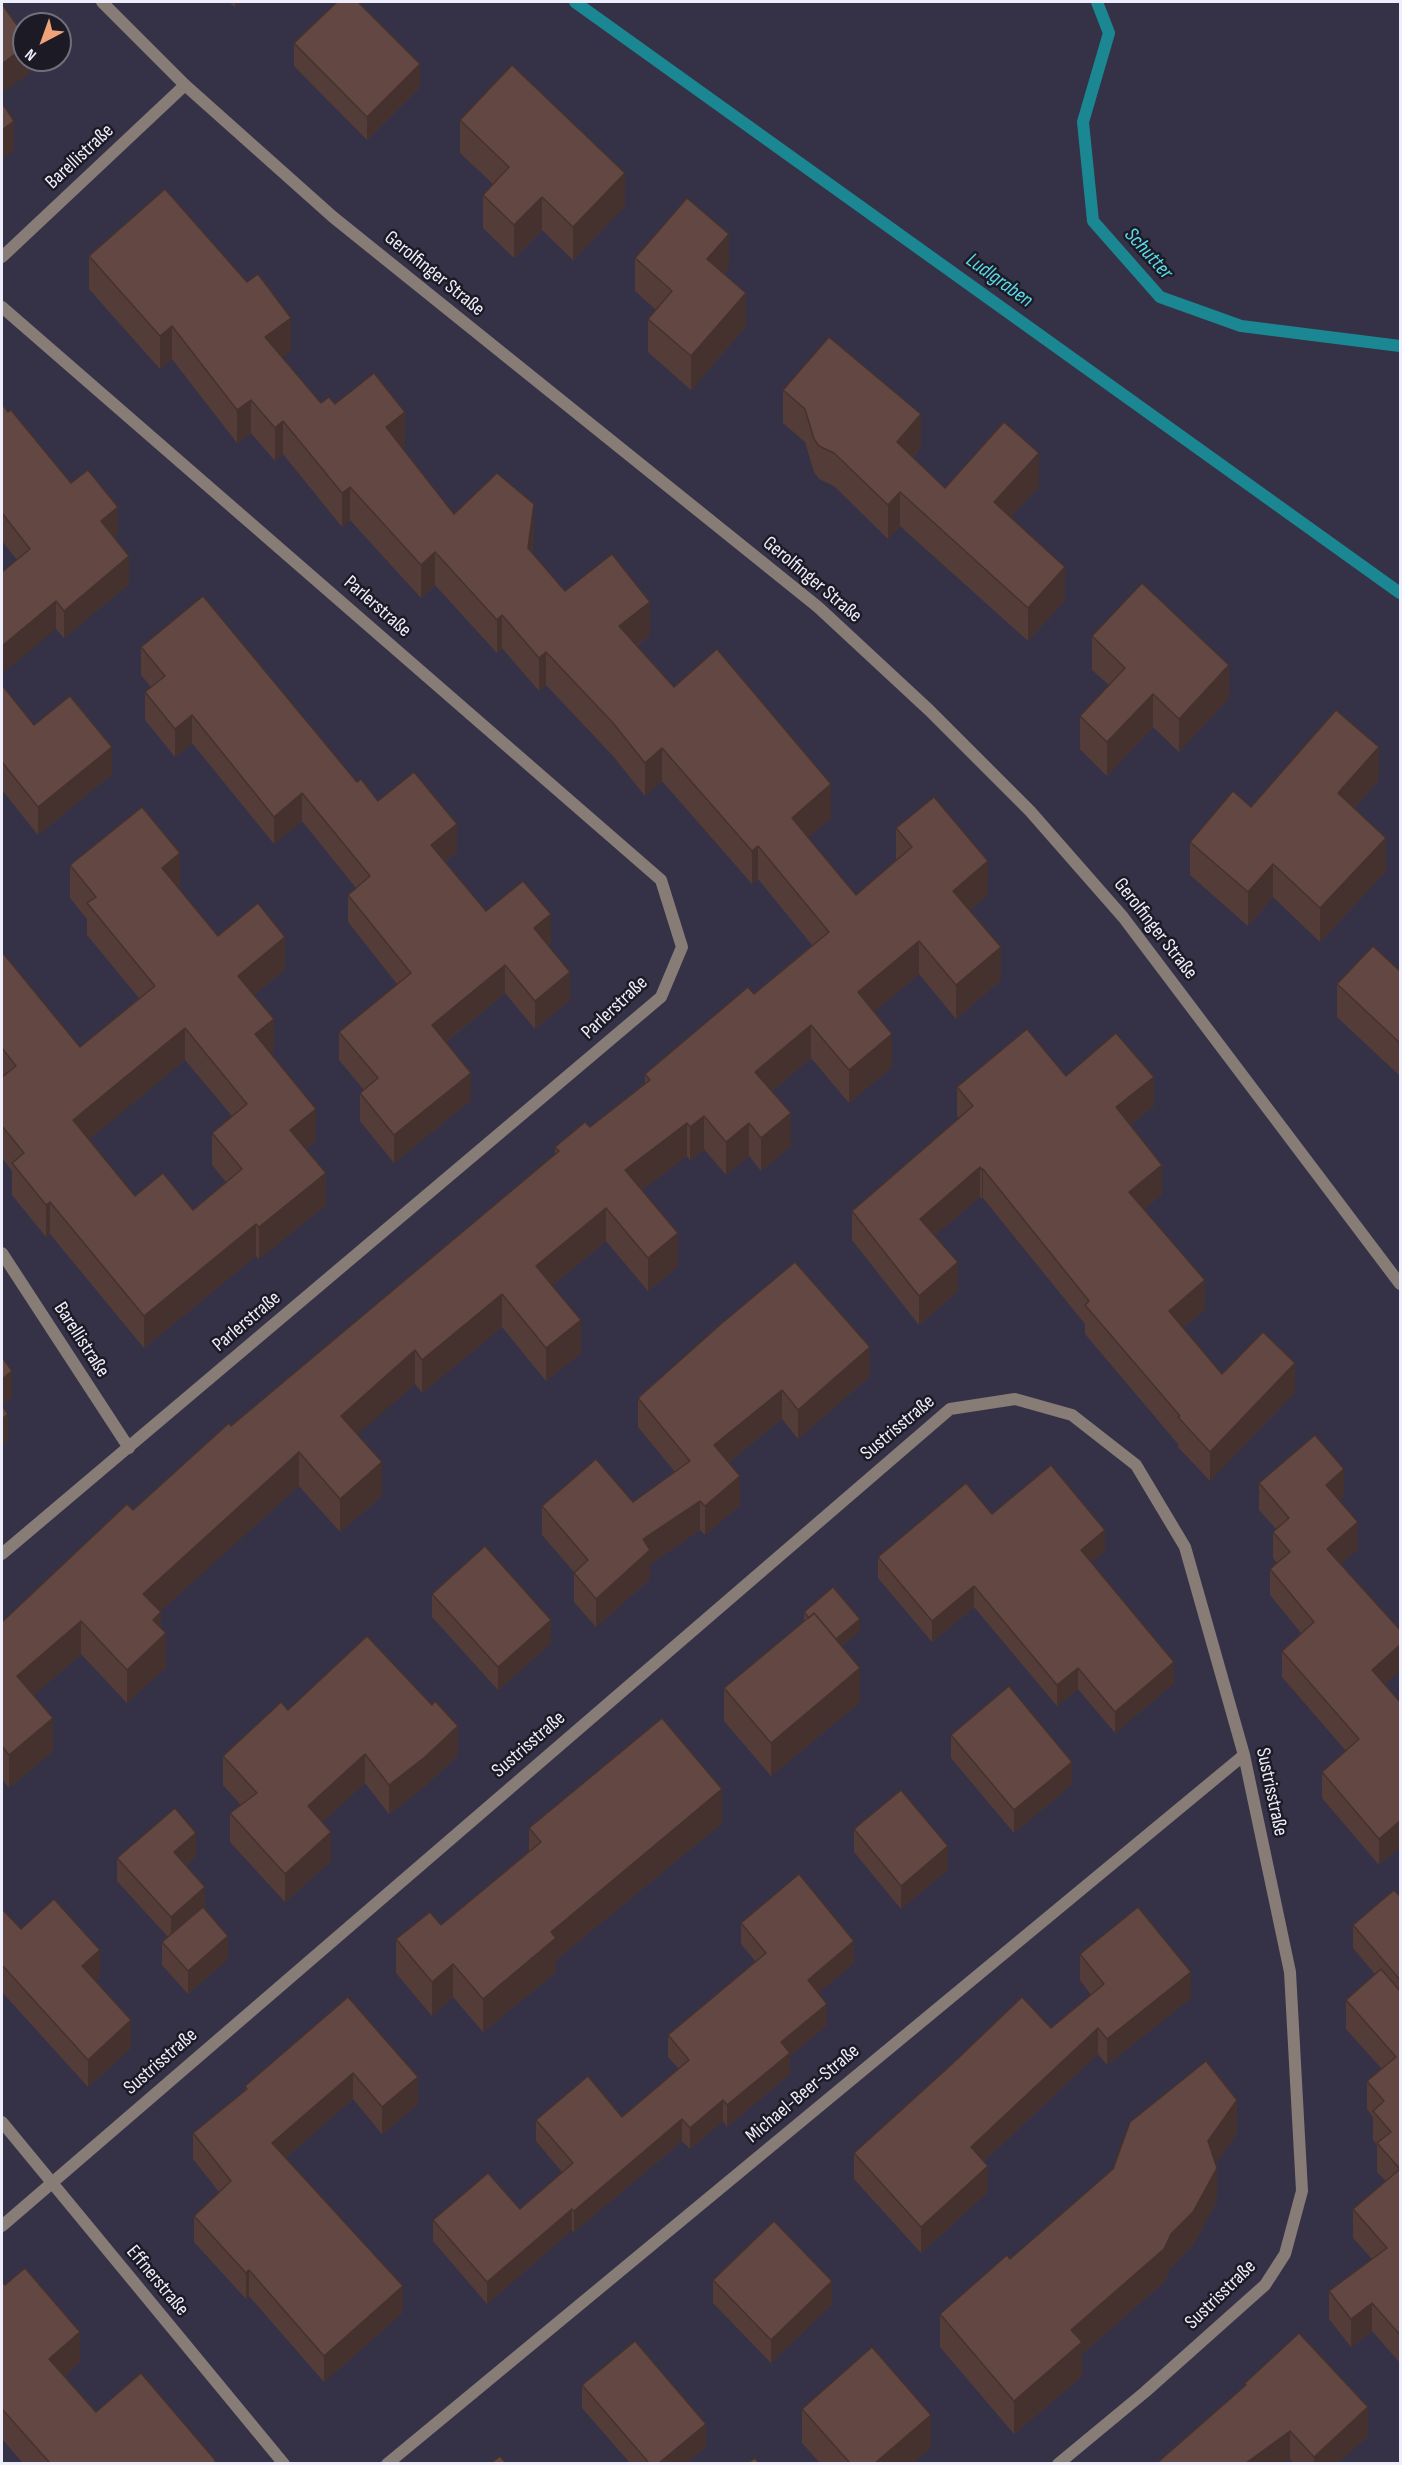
<!DOCTYPE html>
<meta charset="utf-8">
<style>
body{margin:0}
#map{position:relative;width:1402px;height:2465px;overflow:hidden;background:#353248;font-family:"Sofia Sans Condensed",sans-serif}
canvas{display:block}
.frame{position:absolute;inset:0;border:3px solid #eeedfb;pointer-events:none}
.north{position:absolute;left:12px;top:12px;width:60px;height:60px;box-sizing:border-box;background:#1c1b25;border:2px solid #706f7b;border-radius:50%;rotate:221deg;font-size:16px;font-weight:700;line-height:24px;text-align:center;color:#eeedfb}
.north::after{content:'';display:block;margin:auto;width:21px;height:27px;background:#f0a279;clip-path:polygon(50% 0,100% 100%,50% 72%,0 100%)}
</style>
<div id="map">
<canvas width="1402" height="2465"></canvas>
<div class="frame"></div>
<div class="north">N</div>
</div>
<script>
const ctx = document.querySelector('canvas').getContext('2d');
ctx.lineJoin = 'round';
function toPath(rows) {
  const path = new Path2D();
  for (const r of rows) {
    path.moveTo(r[0], r[1]);
    for (let i = 2; i < r.length; i += 2) path.lineTo(r[i], r[i + 1]);
  }
  return path;
}
function strokePath(path, color, width, dash) {
  ctx.strokeStyle = color;
  ctx.lineWidth = width;
  ctx.lineCap = dash ? 'butt' : 'round';
  ctx.setLineDash(dash || []);
  ctx.stroke(path);
}
function fill(path, color) {
  ctx.fillStyle = color;
  ctx.fill(path, 'evenodd');
}
function label(font, color, halo, rows, align = 'center') {
  ctx.font = font + ' "Sofia Sans Condensed",sans-serif';
  ctx.lineWidth = 5;
  ctx.setLineDash([]);
  ctx.textBaseline = 'middle';
  ctx.strokeStyle = halo;
  ctx.fillStyle = color;
  for (const [text, x, y, turn = 0] of rows) {
    ctx.save();
    ctx.translate(x, y);
    ctx.rotate((+turn || 0) * Math.PI / 180);
    ctx.textAlign = isNaN(turn) ? turn : align;
    if (halo) ctx.strokeText(text, 0, 0);
    ctx.fillText(text, 0, 0);
    ctx.restore();
  }
}
strokePath(toPath([
 [575,2,1400,593],
 [1097,2,1109,33,1083,122,1093,221,1160,297,1241,326,1400,346]
]), '#1b8793', 12);
strokePath(toPath([
 [2,257,185,85],
 [2,307,661,880,682,947,661,997,2,1554],
 [2,1253,129,1448],
 [2,2122,284,2464],
 [2,2226,950,1409,1015,1399,1072,1415,1136,1465,1185,1547,1244,1755,1290,1972,1302,2191,1285,2254,1265,2285,1145,2392,1058,2464],
 [387,2464,1244,1755]
]), '#887c76', 12);
strokePath(toPath([
 [102,2,185,85,333,217,818,607,929,710,1030,811,1123,917,1400,1284]
]), '#887c76', 12);
fill(toPath([
 [229,2,240,2,235,7],
 [294,43,420,87,367,140,294,66],
 [460,120,625,206,573,260,542,230,514,258,483,228,483,195,493,184,460,153],
 [89,256,291,351,282,357,321,403,335,404,405,445,402,448,454,514,534,537,532,553,565,591,650,635,637,646,674,687,831,818,808,837,856,895,896,860,896,828,988,895,970,910,1001,980,956,1019,919,974,874,1012,892,1067,849,1103,811,1058,772,1091,791,1146,761,1171,749,1156,726,1175,704,1149,690,1161,687,1156,642,1190,678,1266,648,1291,606,1241,552,1286,581,1353,546,1381,502,1327,422,1393,415,1384,357,1434,382,1496,340,1532,299,1486,160,1611,161,1628,166,1667,127,1703,81,1654,34,1695,53,1751,9,1788,2,1779,2,1622,231,1426,555,1154,555,1147,590,1127,645,1083,645,1074,754,994,812,945,758,879,752,884,662,781,645,796,613,756,546,685,539,691,502,648,497,653,435,585,421,598,350,520,342,527,283,454,275,461,251,433,237,443,172,359,160,369,89,289],
 [635,258,729,268,724,274,746,326,691,390,648,352,648,319,656,310,635,291],
 [783,390,921,447,913,457,945,488,1039,487,1011,517,1065,600,1028,641,900,526,888,539,834,486,819,479,814,472,805,442,783,423],
 [2,404,71,483,118,534,114,538,129,584,64,638,56,629,17,560,2,541],
 [1092,636,1229,698,1179,752,1153,727,1107,776,1080,749,1080,716,1109,685,1092,670],
 [141,647,357,782,378,801,457,852,445,862,486,911,551,942,548,945,570,1000,535,1029,505,993,446,1042,471,1100,394,1163,360,1121,360,1093,364,1090,339,1060,339,1032,397,984,348,922,348,895,356,888,302,821,274,844,192,743,175,757,145,720,145,692,151,687,141,675],
 [2,685,34,725,112,774,38,835,2,790],
 [1379,780,1354,808,1386,871,1320,942,1273,897,1248,926,1190,875,1190,842,1251,807],
 [70,865,180,885,177,887,218,936,285,969,254,995,274,1051,270,1053,316,1141,306,1149,326,1205,259,1259,256,1256,144,1348,50,1234,46,1237,12,1195,12,1171,2,1158,2,952,80,1047,139,998,87,935,87,919,70,898],
 [185,1060,232,1116,212,1133,212,1165,226,1182,193,1210,135,1196,89,1139],
 [1401,972,1401,1077,1337,1017,1337,984],
 [1066,1076,1154,1106,1130,1125,1162,1194,1144,1209,1205,1309,1183,1328,1222,1374,1295,1392,1210,1481,1178,1447,1178,1444,1085,1334,1085,1324,983,1198,982,1199,980,1197,934,1236,958,1291,919,1325,852,1240,852,1211,959,1118,957,1116,957,1087],
 [870,1376,798,1439,782,1419,729,1462,740,1505,705,1535,700,1530,650,1564,650,1579,596,1627,574,1602,574,1572,542,1535,542,1506,633,1502,675,1472,638,1427,638,1398],
 [1259,1483,1344,1496,1339,1500,1358,1549,1340,1564,1385,1684,1401,1703,1401,1846,1379,1865,1322,1798,1322,1772,1346,1751,1282,1677,1282,1651,1301,1633,1270,1595,1270,1569,1277,1563,1273,1558,1273,1532,1276,1529,1259,1510],
 [992,1514,1105,1551,1091,1562,1174,1683,1115,1733,1078,1689,1057,1706,974,1607,932,1642,878,1578,878,1557],
 [432,1594,551,1643,498,1690,432,1617],
 [804,1612,860,1631,842,1646,860,1702,771,1776,724,1721,724,1688,804,1622],
 [288,1710,458,1755,425,1786,389,1814,365,1783,322,1822,331,1861,285,1902,230,1842,230,1813,241,1805,223,1785,223,1756],
 [951,1735,1072,1784,1014,1833,951,1758],
 [722,1823,556,1960,556,1972,483,2032,453,1997,432,2016,396,1973,396,1939,441,1925,529,1851,529,1828],
 [854,1829,948,1869,901,1909,854,1852],
 [196,1856,186,1865,228,1959,188,1994,162,1965,162,1942,168,1937,117,1881,117,1858],
 [1401,1897,1401,2364,1372,2331,1351,2347,1329,2319,1329,2291,1372,2259,1353,2238,1353,2209,1386,2181,1377,2172,1377,2145,1373,2140,1373,2117,1367,2109,1367,2081,1382,2069,1346,2029,1346,2000,1375,1974,1353,1948,1353,1925],
 [2,1909,21,1929,100,1977,96,1981,131,2048,88,2087,2,1992],
 [741,1923,854,1963,818,1993,827,2025,790,2056,790,2074,727,2127,723,2121,690,2149,682,2141,574,2232,572,2230,487,2304,433,2241,433,2220,520,2209,562,2172,536,2141,536,2120,622,2117,679,2069,668,2057,668,2035,756,1962,741,1944],
 [1080,1954,1191,1998,1107,2065,1098,2054,984,2161,988,2192,921,2253,854,2179,854,2153,1051,2028,1091,1995,1080,1980],
 [348,1997,418,2104,382,2134,353,2099,285,2158,403,2312,324,2382,249,2296,246,2299,194,2242,194,2216,219,2192,193,2159,193,2133,245,2091,245,2086],
 [1237,2133,1215,2164,1217,2201,1193,2245,1171,2267,1164,2282,1082,2354,1082,2376,1014,2434,940,2347,940,2314,1010,2259],
 [713,2280,832,2304,771,2363,713,2303],
 [2,2281,80,2362,64,2376,96,2412,216,2463,23,2463,2,2439],
 [1245,2383,1368,2436,1338,2463,1293,2463,1290,2459,1284,2463,1157,2463,1245,2386],
 [582,2385,706,2447,686,2463,630,2463,582,2408],
 [802,2409,931,2448,913,2463,820,2463,802,2443]
]), '#543d39');
fill(toPath([
 [235,2,240,2,235,7],
 [24,47,24,60,30,60,30,73,2,93,2,64],
 [420,64,420,87,367,140,367,117],
 [14,121,14,150,2,160,2,130],
 [625,173,625,206,573,260,573,227],
 [542,197,542,230,514,258,514,225],
 [729,234,729,268,707,293,707,259],
 [746,293,746,326,691,390,691,356],
 [291,318,291,351,265,370,265,337],
 [172,326,172,359,160,369,160,336],
 [251,400,251,433,237,443,237,410],
 [405,412,405,445,386,460,386,427],
 [921,414,921,447,897,475,897,442],
 [283,421,283,454,275,461,275,428],
 [1039,453,1039,487,994,536,994,502],
 [350,487,350,520,342,527,342,493],
 [900,492,900,526,888,539,888,505],
 [534,504,534,537,528,581,528,548],
 [118,507,118,534,101,549,101,521],
 [435,552,435,585,421,598,421,565],
 [129,556,129,584,64,638,64,611],
 [1065,567,1065,600,1028,641,1028,608],
 [56,601,56,629,2,674,2,646],
 [650,602,650,635,619,659,619,626],
 [502,615,502,648,497,653,497,620],
 [546,652,546,685,539,691,539,658],
 [1229,665,1229,698,1179,752,1179,719],
 [1153,694,1153,727,1107,776,1107,742],
 [192,715,192,743,175,757,175,729],
 [112,747,112,774,38,835,38,807],
 [1379,747,1379,780,1338,826,1338,793],
 [662,748,662,781,645,796,645,763],
 [831,784,831,818,792,851,792,818],
 [302,793,302,821,274,844,274,817],
 [457,824,457,852,431,873,431,845],
 [1386,838,1386,871,1320,942,1320,908],
 [758,846,758,879,752,884,752,851],
 [180,853,180,885,162,900,162,868],
 [988,861,988,895,953,924,953,891],
 [1273,864,1273,897,1248,926,1248,892],
 [551,914,551,942,534,956,534,928],
 [285,937,285,969,238,1008,238,976],
 [919,941,919,974,858,1026,858,992],
 [1001,947,1001,980,956,1019,956,985],
 [505,965,505,993,432,1053,432,1025],
 [570,972,570,1000,535,1029,535,1001],
 [274,1019,274,1051,255,1066,255,1034],
 [811,1025,811,1058,755,1105,755,1072],
 [185,1028,185,1060,73,1153,73,1120],
 [892,1034,892,1067,849,1103,849,1070],
 [471,1073,471,1100,394,1163,394,1135],
 [1154,1077,1154,1106,1116,1136,1116,1107],
 [316,1109,316,1141,290,1162,290,1130],
 [791,1113,791,1146,761,1171,761,1138],
 [704,1116,704,1149,690,1161,690,1127],
 [687,1123,687,1156,625,1203,625,1170],
 [749,1123,749,1156,726,1175,726,1142],
 [1162,1165,1162,1194,1129,1221,1129,1192],
 [980,1167,980,1197,920,1248,920,1219],
 [983,1169,983,1198,982,1199,982,1170],
 [326,1173,326,1205,259,1259,259,1227],
 [50,1202,50,1234,46,1237,46,1205],
 [606,1208,606,1241,536,1299,536,1266],
 [256,1224,256,1256,144,1348,144,1316],
 [678,1233,678,1266,648,1291,648,1258],
 [958,1262,958,1291,919,1325,919,1296],
 [1205,1280,1205,1309,1169,1340,1169,1311],
 [502,1294,502,1327,422,1393,422,1360],
 [581,1320,581,1353,546,1381,546,1348],
 [870,1347,870,1376,798,1439,798,1410],
 [415,1350,415,1384,341,1449,341,1416],
 [1295,1363,1295,1392,1210,1481,1210,1452],
 [12,1371,12,1397,2,1406,2,1379],
 [782,1390,782,1419,714,1474,714,1445],
 [8,1414,8,1441,2,1446,2,1419],
 [299,1452,299,1486,143,1627,143,1594],
 [382,1462,382,1496,340,1532,340,1499],
 [1344,1469,1344,1496,1326,1512,1326,1485],
 [740,1476,740,1505,705,1535,705,1506],
 [700,1501,700,1530,650,1564,650,1579,596,1627,596,1599,643,1539],
 [1358,1522,1358,1549,1327,1576,1327,1549],
 [1105,1530,1105,1551,1081,1571,1081,1550],
 [974,1586,974,1607,932,1642,932,1621],
 [161,1612,161,1638,166,1633,166,1667,127,1703,127,1670,153,1620],
 [860,1619,860,1631,831,1655,831,1644],
 [551,1620,551,1643,498,1690,498,1667],
 [81,1621,81,1654,17,1710,17,1676],
 [1401,1644,1401,1670,1372,1696,1372,1670],
 [1174,1662,1174,1683,1115,1733,1115,1712],
 [860,1668,860,1702,771,1776,771,1743],
 [1078,1668,1078,1689,1057,1706,1057,1685],
 [53,1718,53,1751,9,1788,9,1755],
 [458,1726,458,1755,425,1786,389,1814,389,1785],
 [365,1754,365,1783,308,1835,308,1806],
 [1072,1762,1072,1784,1014,1833,1014,1810],
 [722,1789,722,1823,556,1960,556,1972,483,2032,483,1999,551,1932],
 [1401,1820,1401,1846,1379,1865,1379,1839],
 [331,1832,331,1861,285,1902,285,1874],
 [196,1833,196,1856,174,1875,174,1852],
 [948,1846,948,1869,901,1909,901,1886],
 [205,1887,205,1909,171,1940,171,1917],
 [228,1936,228,1959,188,1994,188,1971],
 [854,1941,854,1963,808,2002,808,1980],
 [100,1950,100,1977,82,1994,82,1966],
 [453,1964,453,1997,432,2016,432,1982],
 [1191,1972,1191,1998,1107,2065,1107,2039],
 [827,2004,827,2025,790,2056,790,2074,727,2127,727,2105,781,2042],
 [131,2020,131,2048,88,2087,88,2060],
 [1098,2028,1098,2054,971,2173,971,2147],
 [353,2073,353,2099,272,2169,272,2143],
 [418,2077,418,2104,382,2134,382,2107],
 [723,2100,723,2121,690,2149,690,2128],
 [1237,2100,1237,2133,1208,2174,1208,2141],
 [682,2119,682,2141,574,2232,574,2211],
 [988,2166,988,2192,921,2253,921,2227],
 [1217,2168,1217,2201,1193,2245,1171,2267,1164,2282,1082,2354,1082,2376,1014,2434,1014,2401,1071,2330,1171,2234],
 [572,2209,572,2230,487,2304,487,2282],
 [249,2270,249,2296,246,2299,246,2273],
 [832,2281,832,2304,771,2363,771,2340],
 [403,2286,403,2312,324,2382,324,2356],
 [1372,2303,1372,2331,1351,2347,1351,2319],
 [80,2332,80,2362,49,2389,49,2359],
 [1368,2407,1368,2436,1338,2463,1314,2463,1314,2457],
 [931,2415,931,2448,913,2463,875,2463],
 [706,2424,706,2447,686,2463,659,2463],
 [1290,2431,1290,2459,1284,2463,1246,2463]
]), '#45322e');
const building = toPath([
 [337,2,358,2,420,64,367,117,294,43,337,2],
 [2,4,24,35,24,47,2,64,2,4],
 [512,65,625,173,573,227,542,197,514,225,483,195,509,167,460,120,512,65],
 [2,103,14,121,2,130,2,103],
 [165,189,247,282,258,274,291,318,265,337,321,403,329,397,335,404,374,373,405,412,386,427,454,514,497,473,534,504,528,548,565,591,612,554,650,602,619,626,674,687,717,649,831,784,792,818,856,895,912,847,896,828,934,797,988,861,953,891,1001,947,956,985,919,941,858,992,892,1034,849,1070,811,1025,755,1072,791,1113,761,1138,749,1123,726,1142,704,1116,690,1127,687,1123,625,1170,678,1233,648,1258,606,1208,536,1266,581,1320,546,1348,502,1294,422,1360,415,1350,341,1416,382,1462,340,1499,299,1452,143,1594,161,1612,153,1620,166,1633,127,1670,81,1621,17,1676,53,1718,9,1755,2,1746,2,1622,127,1504,133,1510,229,1423,231,1426,559,1151,555,1147,585,1122,590,1127,650,1080,645,1074,748,987,754,994,829,932,758,846,752,851,662,748,645,763,613,723,546,652,539,658,502,615,497,620,435,552,421,565,350,487,342,493,283,421,275,428,251,400,237,410,172,326,160,336,89,256,165,189],
 [687,198,729,234,707,259,746,293,691,356,648,319,672,291,635,258,687,198],
 [829,337,921,414,897,442,945,488,1004,422,1039,453,994,502,1065,567,1028,608,900,492,888,505,834,453,819,446,814,439,805,409,783,390,829,337],
 [2,404,8,412,11,410,71,483,88,470,118,507,101,521,129,556,64,611,56,601,2,646,2,572,30,549,2,513,2,404],
 [1142,583,1229,665,1179,719,1153,694,1107,742,1080,716,1125,668,1092,636,1142,583],
 [203,596,357,782,361,779,378,801,414,772,457,824,431,845,486,911,523,881,551,914,534,928,570,972,535,1001,505,965,432,1025,471,1073,394,1135,360,1093,378,1078,339,1032,411,973,348,895,370,876,302,793,274,817,192,715,175,729,145,692,165,676,141,647,203,596],
 [2,685,34,725,70,696,112,747,38,807,2,762,2,685],
 [1336,710,1379,747,1338,793,1386,838,1320,908,1273,864,1248,892,1190,842,1233,791,1251,807,1336,710],
 [142,807,180,853,162,868,218,936,258,903,285,937,238,976,274,1019,255,1034,316,1109,290,1130,326,1173,259,1227,256,1224,144,1316,50,1202,46,1205,12,1163,24,1153,2,1126,2,1077,16,1066,2,1048,2,952,80,1047,155,986,87,903,96,897,70,865,142,807],
 [185,1028,247,1104,212,1133,242,1169,193,1210,163,1173,135,1196,73,1120,185,1028],
 [1373,946,1401,972,1401,1044,1337,984,1373,946],
 [1027,1029,1066,1076,1116,1033,1154,1077,1116,1107,1162,1165,1129,1192,1205,1280,1169,1311,1222,1374,1263,1332,1295,1363,1210,1452,1178,1417,1180,1416,1085,1305,1089,1301,983,1169,982,1170,980,1167,920,1219,958,1262,919,1296,852,1211,973,1106,957,1087,1027,1029],
 [795,1262,870,1347,798,1410,782,1390,714,1445,740,1476,705,1506,700,1501,643,1539,650,1550,596,1599,574,1573,588,1560,542,1506,596,1459,633,1502,690,1461,638,1398,722,1323,795,1262],
 [2,1357,12,1371,2,1379,2,1357],
 [2,1406,8,1414,2,1419,2,1406],
 [1315,1435,1344,1469,1326,1485,1358,1522,1327,1549,1401,1631,1401,1644,1372,1670,1401,1703,1401,1820,1379,1839,1322,1772,1359,1739,1282,1651,1314,1622,1270,1569,1290,1552,1273,1532,1289,1518,1259,1483,1315,1435],
 [1051,1465,1105,1530,1081,1550,1174,1662,1115,1712,1078,1668,1057,1685,974,1586,932,1621,878,1557,966,1483,992,1514,1051,1465],
 [485,1546,551,1620,498,1667,432,1594,485,1546],
 [833,1587,860,1619,836,1639,814,1613,809,1618,804,1612,833,1587],
 [814,1613,860,1668,771,1743,724,1688,814,1613],
 [367,1636,432,1705,435,1701,458,1726,425,1757,389,1785,365,1754,308,1806,331,1832,285,1874,230,1813,257,1793,223,1756,281,1702,288,1710,367,1636],
 [1009,1686,1072,1762,1014,1810,951,1735,1009,1686],
 [662,1718,722,1789,551,1932,556,1938,483,1999,453,1964,432,1982,396,1939,430,1912,441,1925,541,1842,529,1828,662,1718],
 [901,1790,948,1846,901,1886,854,1829,901,1790],
 [175,1808,196,1833,174,1852,205,1887,171,1917,117,1858,175,1808],
 [799,1874,854,1941,808,1980,827,2004,781,2042,790,2053,727,2105,723,2100,690,2128,682,2119,574,2211,572,2209,487,2282,433,2220,488,2173,520,2209,573,2163,536,2120,588,2076,622,2117,689,2060,668,2035,766,1953,741,1923,799,1874],
 [1394,1890,1401,1897,1401,1981,1353,1925,1394,1890],
 [54,1899,100,1950,82,1966,131,2020,88,2060,2,1965,2,1909,21,1929,54,1899],
 [203,1907,228,1936,188,1971,162,1942,203,1907],
 [1138,1907,1191,1972,1107,2039,1098,2028,971,2147,988,2166,921,2227,854,2153,952,2064,1022,1997,1051,2028,1104,1984,1080,1954,1138,1907],
 [1381,1969,1401,1992,1401,2336,1372,2303,1351,2319,1329,2291,1387,2248,1353,2209,1400,2169,1377,2143,1391,2132,1373,2111,1384,2101,1367,2081,1396,2057,1346,2000,1381,1969],
 [348,1997,418,2077,382,2107,353,2073,272,2143,403,2286,324,2356,249,2270,246,2273,194,2216,231,2181,193,2133,247,2089,245,2086,348,1997],
 [1206,2061,1237,2100,1208,2141,1217,2168,1193,2212,1171,2234,1164,2249,1071,2330,1082,2342,1014,2401,940,2314,1007,2255,1010,2259,1113,2169,1130,2122,1206,2061],
 [774,2221,832,2281,771,2340,713,2280,774,2221],
 [25,2268,80,2332,49,2359,96,2412,141,2373,216,2461,213,2463,50,2463,2,2409,2,2281,5,2285,25,2268],
 [1299,2333,1368,2407,1314,2457,1290,2431,1246,2463,1157,2463,1246,2385,1245,2383,1299,2333],
 [635,2341,706,2424,659,2463,649,2463,582,2385,635,2341],
 [872,2347,931,2415,875,2463,850,2463,802,2409,872,2347],
 [500,2456,506,2463,491,2463,500,2456],
 [755,2458,759,2463,747,2463,755,2458]
]);
fill(building, '#624742');
strokePath(building, '#45322e', 1.5);
label('20px', '#eeedfb', '#1c1b25', [
 ["Barellistraße",80,157,-43],
 ["Gerolfinger Straße",434,274,39],
 ["Gerolfinger Straße",812,580,40],
 ["Parlerstraße",377,607,41],
 ["Gerolfinger Straße",1155,929,52],
 ["Parlerstraße",615,1008,-43],
 ["Parlerstraße",247,1322,-40],
 ["Barellistraße",81,1340,57],
 ["Sustrisstraße",898,1428,-40],
 ["Sustrisstraße",529,1745,-41],
 ["Sustrisstraße",1271,1792,78],
 ["Sustrisstraße",161,2062,-41],
 ["Michael-Beer-Straße",803,2094,-40],
 ["Effnerstraße",157,2281,50],
 ["Sustrisstraße",1221,2295,-44]
]);
label('italic 21px', '#58dbec', '#1c1b25', [
 ["Schutter",1148,254,48],
 ["Ludlgraben",999,281,36]
]);
</script>
